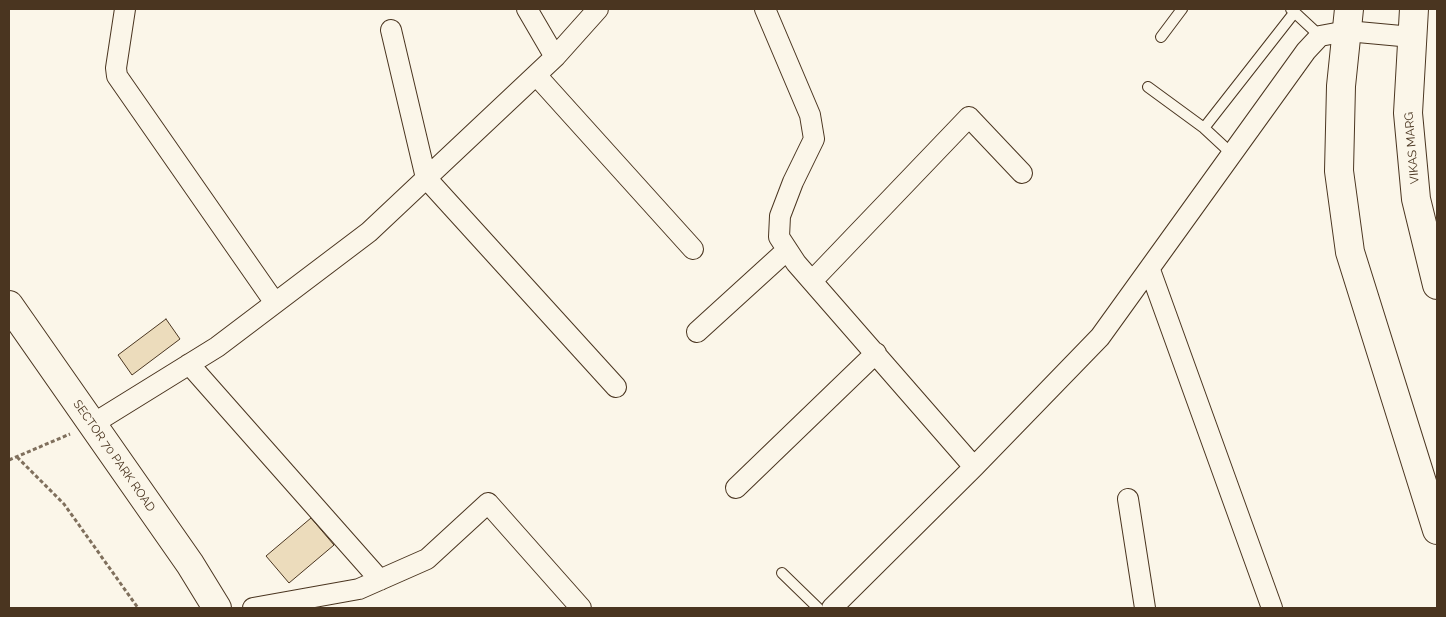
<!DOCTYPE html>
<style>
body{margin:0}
#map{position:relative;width:1446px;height:617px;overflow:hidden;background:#fbf6e9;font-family:Raleway,sans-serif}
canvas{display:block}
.frame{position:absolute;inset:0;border:10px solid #4a3520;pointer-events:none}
</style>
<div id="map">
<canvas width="1446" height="617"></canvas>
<div class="frame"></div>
</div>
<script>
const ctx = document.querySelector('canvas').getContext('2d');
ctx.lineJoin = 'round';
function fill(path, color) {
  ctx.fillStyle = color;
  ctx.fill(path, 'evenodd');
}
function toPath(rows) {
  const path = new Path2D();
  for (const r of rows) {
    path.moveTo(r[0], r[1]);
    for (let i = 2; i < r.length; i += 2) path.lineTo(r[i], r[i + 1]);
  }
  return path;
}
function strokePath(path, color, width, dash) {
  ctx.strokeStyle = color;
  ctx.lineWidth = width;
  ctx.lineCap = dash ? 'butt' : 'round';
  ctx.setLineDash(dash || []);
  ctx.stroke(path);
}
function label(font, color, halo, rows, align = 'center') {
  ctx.font = font + ' Raleway,sans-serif';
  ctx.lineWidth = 4;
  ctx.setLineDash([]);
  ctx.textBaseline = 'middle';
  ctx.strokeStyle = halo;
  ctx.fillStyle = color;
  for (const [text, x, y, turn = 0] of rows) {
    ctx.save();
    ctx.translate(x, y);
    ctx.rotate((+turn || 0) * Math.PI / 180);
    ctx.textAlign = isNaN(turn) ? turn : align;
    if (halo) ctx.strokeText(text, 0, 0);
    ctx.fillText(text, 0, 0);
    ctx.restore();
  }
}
const building = toPath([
 [166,319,180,339,132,375,118,355,166,319],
 [311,518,334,545,289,583,266,556,311,518]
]);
fill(building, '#ecdcbc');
strokePath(building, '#4a3520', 1);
const lane = toPath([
 [1291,9,1320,36],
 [1161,37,1182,9],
 [1148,87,1204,128,1232,154],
 [1204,128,1294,13],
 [782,573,818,608]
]);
const street = toPath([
 [125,9,116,68,117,76,275,303],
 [527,9,555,57],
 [765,9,810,115,814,139,793,182,780,216,779,237,796,263,974,467],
 [391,30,426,178,616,387],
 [536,75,693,249],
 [1150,270,1272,608],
 [812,281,969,117,1022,173],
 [697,332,786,251],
 [189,364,380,580],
 [91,425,217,347,369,232,555,57,598,9],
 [736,488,876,353],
 [1128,499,1145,608],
 [253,608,359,589,427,559,488,503,581,608],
 [832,608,974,467,1100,337,1306,51,1320,36,1347,31,1412,37]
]);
const secondary = toPath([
 [1349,9,1341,86,1339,171,1350,252,1437,530],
 [1414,9,1408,113,1416,199,1437,285],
 [9,305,190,564,217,608]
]);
strokePath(lane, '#4a3520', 12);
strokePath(street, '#4a3520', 22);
strokePath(secondary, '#4a3520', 30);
strokePath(toPath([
 [17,457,64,504,138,608],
 [9,460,70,434]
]), '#7f6f5c', 3, [4, 2.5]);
strokePath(lane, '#fbf6e9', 10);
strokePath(street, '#fbf6e9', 20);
strokePath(secondary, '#fbf6e9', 28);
label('12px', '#4a3520', '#fbf6e9', [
 ["VIKAS MARG",1412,148,-95],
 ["SECTOR 70 PARK ROAD",114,456,55]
]);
</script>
